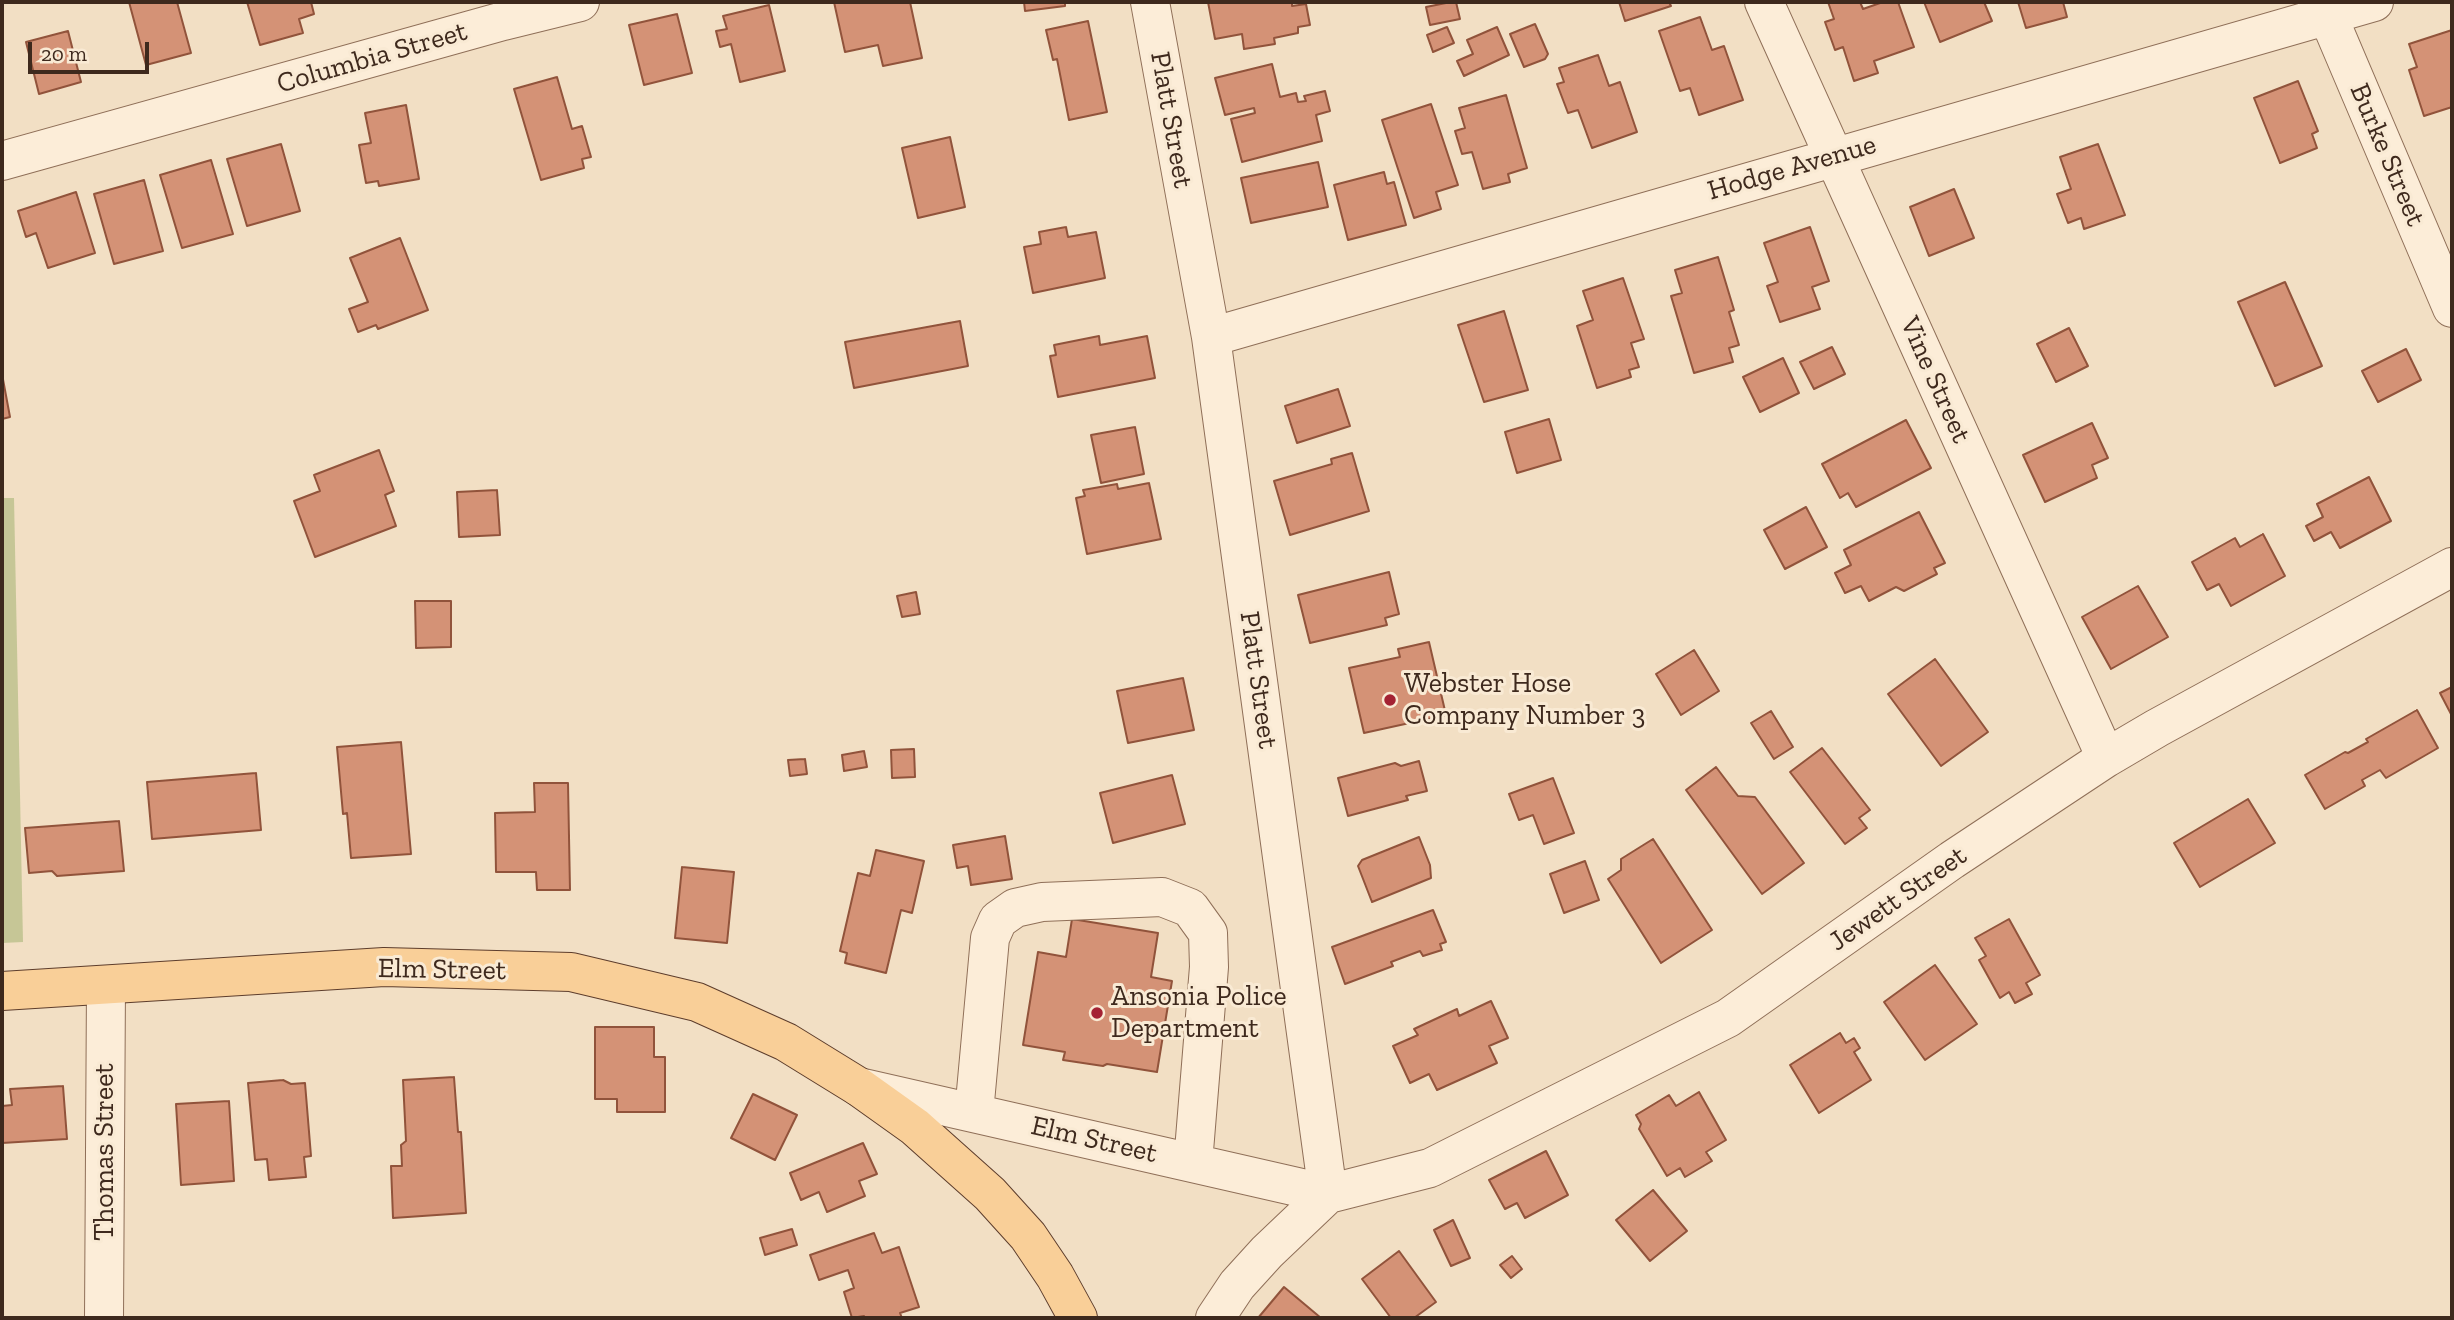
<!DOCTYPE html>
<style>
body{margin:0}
#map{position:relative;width:2454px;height:1320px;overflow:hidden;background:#f2dfc4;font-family:"Zilla Slab",serif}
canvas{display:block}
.frame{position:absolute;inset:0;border:4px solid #3e291d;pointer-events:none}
.scale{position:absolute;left:28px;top:42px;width:121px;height:32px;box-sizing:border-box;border:4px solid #3e291d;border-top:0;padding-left:9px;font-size:21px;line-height:24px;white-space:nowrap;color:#3e291d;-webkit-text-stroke:5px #f9ead4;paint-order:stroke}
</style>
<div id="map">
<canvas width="2454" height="1320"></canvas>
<div class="frame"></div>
<div class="scale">20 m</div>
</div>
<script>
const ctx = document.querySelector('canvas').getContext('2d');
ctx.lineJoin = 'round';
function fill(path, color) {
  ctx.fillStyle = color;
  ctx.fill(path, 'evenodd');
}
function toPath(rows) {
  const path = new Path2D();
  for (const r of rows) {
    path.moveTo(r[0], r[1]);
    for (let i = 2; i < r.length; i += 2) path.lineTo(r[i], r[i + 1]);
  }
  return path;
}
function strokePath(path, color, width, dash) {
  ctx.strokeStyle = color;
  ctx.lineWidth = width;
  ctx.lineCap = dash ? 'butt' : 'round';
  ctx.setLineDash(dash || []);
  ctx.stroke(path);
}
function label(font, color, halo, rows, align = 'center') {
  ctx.font = font + ' "Zilla Slab",serif';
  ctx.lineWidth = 6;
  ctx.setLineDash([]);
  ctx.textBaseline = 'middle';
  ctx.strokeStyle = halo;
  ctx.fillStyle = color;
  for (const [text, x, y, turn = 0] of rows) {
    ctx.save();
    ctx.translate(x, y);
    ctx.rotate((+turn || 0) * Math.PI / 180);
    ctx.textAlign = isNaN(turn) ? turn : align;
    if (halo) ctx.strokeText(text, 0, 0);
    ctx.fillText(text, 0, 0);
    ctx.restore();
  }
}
fill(toPath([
 [2,498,14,498,23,942,2,943]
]), '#c6c696');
const building = toPath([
 [129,2,177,2,191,53,146,65,129,2],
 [247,2,311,2,314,14,299,19,303,33,260,45,247,2],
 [834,2,910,2,922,58,883,66,878,45,845,52,834,2],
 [1024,2,1065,2,1065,6,1025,11,1024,2],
 [1208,2,1292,2,1292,6,1306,4,1310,25,1298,27,1298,33,1274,38,1275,44,1244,49,1242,34,1215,39,1208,2],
 [1451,2,1456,2,1460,19,1430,25,1426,7,1451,2],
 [1619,2,1669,2,1671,6,1625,21,1619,2],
 [1828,2,1860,2,1863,9,1883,2,1898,2,1914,47,1874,61,1878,73,1854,81,1843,47,1835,50,1825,22,1834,19,1828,2],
 [1924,2,1984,2,1992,21,1940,42,1924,2],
 [2018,2,2063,2,2067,17,2026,28,2018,2],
 [769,5,785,71,740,82,731,44,720,47,716,31,727,29,723,16,769,5],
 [677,14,692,73,644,85,629,25,677,14],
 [1700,17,1712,50,1724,46,1743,100,1699,115,1690,88,1680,91,1659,31,1700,17],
 [1088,21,1107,112,1069,120,1057,59,1053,60,1046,30,1088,21],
 [1535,24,1548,54,1545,59,1524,67,1510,34,1535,24],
 [1447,27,1454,43,1433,52,1427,35,1447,27],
 [1497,27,1509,55,1464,76,1457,61,1473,54,1467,40,1497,27],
 [2452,30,2452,107,2424,116,2409,70,2417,67,2409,44,2452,30],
 [68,31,81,82,39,94,26,42,68,31],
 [1598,55,1609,86,1620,82,1637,132,1592,148,1578,110,1568,113,1557,84,1564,82,1559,68,1598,55],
 [1272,64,1280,97,1296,93,1298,102,1306,101,1304,96,1325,91,1330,111,1316,115,1322,141,1242,162,1231,119,1255,113,1254,108,1225,115,1215,78,1272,64],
 [557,77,572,129,582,126,591,157,582,159,584,168,541,180,514,89,557,77],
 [2298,81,2318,131,2312,134,2317,148,2280,163,2254,98,2298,81],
 [1506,95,1527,168,1508,174,1510,182,1483,189,1472,152,1462,154,1455,131,1465,128,1459,108,1506,95],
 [1431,104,1458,185,1436,192,1441,209,1414,218,1382,120,1431,104],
 [406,105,419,179,379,186,378,181,366,183,359,145,371,143,365,113,406,105],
 [950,137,965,207,918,218,902,148,950,137],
 [281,144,300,211,247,226,227,159,281,144],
 [2098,144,2125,215,2084,229,2081,218,2068,223,2057,194,2071,189,2060,157,2098,144],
 [211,160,233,234,182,248,160,175,211,160],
 [1318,162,1328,207,1251,223,1241,178,1318,162],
 [1384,172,1387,184,1394,182,1406,225,1348,240,1334,185,1384,172],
 [144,180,163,251,114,264,94,194,144,180],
 [1954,189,1974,238,1929,256,1910,207,1954,189],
 [76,192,95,253,48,268,36,233,26,237,18,211,76,192],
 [1066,227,1068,237,1096,232,1105,278,1033,293,1024,247,1041,244,1039,232,1066,227],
 [1810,227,1829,281,1812,287,1820,309,1780,322,1767,286,1778,282,1764,243,1810,227],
 [400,238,428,310,378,329,376,325,358,332,349,309,368,302,350,258,400,238],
 [1718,257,1734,310,1729,312,1739,345,1729,348,1733,362,1694,373,1671,296,1682,293,1675,270,1718,257],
 [1623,278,1644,339,1631,343,1639,367,1629,370,1631,377,1597,388,1577,326,1593,320,1583,291,1623,278],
 [2285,282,2322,366,2275,386,2238,302,2285,282],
 [1504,311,1528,390,1484,402,1458,325,1504,311],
 [960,321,968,366,854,388,845,342,960,321],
 [2069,328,2088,366,2056,382,2037,344,2069,328],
 [1099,336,1100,345,1147,336,1155,378,1058,397,1050,356,1056,355,1054,345,1099,336],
 [1832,347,1845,374,1814,389,1800,362,1832,347],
 [2406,349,2421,380,2378,402,2362,371,2406,349],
 [1783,358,1799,393,1760,412,1743,377,1783,358],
 [2,374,10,417,2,419,2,374],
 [1338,389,1350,426,1297,443,1285,406,1338,389],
 [1549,419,1561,460,1517,473,1505,432,1549,419],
 [1906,420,1931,468,1856,507,1848,493,1840,498,1822,464,1906,420],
 [2092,423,2108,458,2092,465,2097,478,2045,502,2023,455,2092,423],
 [1135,427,1144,474,1101,483,1091,435,1135,427],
 [379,450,394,491,385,495,396,526,315,557,294,501,320,491,314,475,379,450],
 [1352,453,1369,511,1290,535,1274,481,1332,464,1331,459,1352,453],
 [2369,477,2391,521,2340,548,2331,532,2314,541,2306,526,2323,517,2317,504,2369,477],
 [1149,483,1161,539,1087,554,1076,498,1085,496,1083,490,1117,484,1118,489,1149,483],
 [497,490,500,535,459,537,457,492,497,490],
 [1806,507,1827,547,1785,569,1764,530,1806,507],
 [1919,512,1945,563,1934,568,1937,574,1904,591,1896,587,1869,601,1861,586,1845,593,1835,573,1851,565,1844,550,1919,512],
 [2263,534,2285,576,2231,606,2219,584,2207,590,2192,562,2235,538,2240,547,2263,534],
 [1389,572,1399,614,1385,618,1387,625,1310,643,1298,595,1389,572],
 [2138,586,2168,637,2111,669,2082,617,2138,586],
 [916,592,920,614,902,617,897,596,916,592],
 [415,601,451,601,451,647,416,648,415,601],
 [1429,642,1446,715,1364,733,1349,668,1400,657,1398,649,1429,642],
 [1694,650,1719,691,1681,715,1656,674,1694,650],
 [1935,659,1988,732,1941,766,1888,694,1935,659],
 [1183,678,1194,730,1128,743,1117,691,1183,678],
 [2452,687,2452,716,2440,693,2452,687],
 [2417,710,2438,748,2386,778,2380,770,2362,780,2365,786,2325,809,2305,775,2345,752,2348,753,2368,742,2366,739,2417,710],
 [1771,711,1793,747,1774,759,1751,723,1771,711],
 [401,742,411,854,351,858,347,813,343,814,337,747,401,742],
 [1822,748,1870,810,1859,818,1867,828,1845,844,1790,772,1822,748],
 [914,749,915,777,892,778,891,750,914,749],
 [864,751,867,767,844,771,842,755,864,751],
 [805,759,807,774,790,776,788,760,805,759],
 [1419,761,1427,791,1406,796,1408,800,1348,816,1338,778,1395,763,1401,766,1419,761],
 [1716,767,1738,796,1755,797,1804,863,1762,894,1686,790,1716,767],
 [256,773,261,830,152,839,147,782,256,773],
 [1172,775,1185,824,1113,843,1100,793,1172,775],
 [1553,778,1574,833,1544,844,1533,815,1519,820,1509,794,1553,778],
 [534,783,568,783,570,890,537,890,536,872,496,872,495,813,535,812,534,783],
 [2248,799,2275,843,2200,887,2174,843,2248,799],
 [119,821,124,871,57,876,52,871,29,873,25,828,119,821],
 [1005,836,1012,879,971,885,968,866,957,868,953,845,1005,836],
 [1419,837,1430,865,1431,878,1372,902,1358,866,1362,860,1419,837],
 [1653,839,1712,930,1661,963,1608,879,1621,870,1621,859,1653,839],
 [876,850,924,861,912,913,901,910,886,973,845,963,847,953,840,951,858,873,870,876,876,850],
 [1585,861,1599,900,1564,913,1550,874,1585,861],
 [682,867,734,872,727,943,675,938,682,867],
 [1433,910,1446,942,1440,944,1442,950,1423,956,1420,951,1391,962,1393,966,1345,984,1332,947,1433,910],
 [1072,919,1158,933,1151,977,1172,981,1157,1072,1107,1064,1103,1066,1063,1060,1065,1052,1023,1045,1038,952,1066,957,1072,919],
 [2009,919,2040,975,2026,983,2032,994,2015,1003,2009,992,2000,998,1979,960,1986,956,1975,938,2009,919],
 [1935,965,1977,1024,1925,1060,1884,1002,1935,965],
 [1491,1001,1508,1038,1489,1046,1497,1063,1437,1090,1429,1074,1410,1083,1393,1046,1418,1035,1414,1029,1457,1009,1459,1016,1491,1001],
 [595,1027,654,1027,654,1057,665,1057,665,1112,617,1112,617,1099,595,1099,595,1027],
 [1840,1033,1846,1043,1854,1038,1860,1048,1854,1052,1871,1080,1819,1113,1790,1065,1840,1033],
 [454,1077,458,1132,461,1132,466,1213,393,1218,391,1166,402,1166,401,1145,406,1141,403,1080,454,1077],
 [283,1080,291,1084,305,1083,311,1156,304,1157,306,1177,269,1180,267,1159,255,1160,248,1083,283,1080],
 [63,1086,67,1139,2,1143,2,1106,12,1105,10,1089,63,1086],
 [1699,1092,1726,1140,1706,1152,1712,1161,1685,1177,1680,1168,1667,1176,1639,1129,1641,1124,1636,1115,1669,1095,1676,1106,1699,1092],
 [753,1094,797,1115,775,1160,731,1138,753,1094],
 [229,1101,234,1181,181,1185,176,1104,229,1101],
 [863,1143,877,1174,859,1181,865,1196,827,1212,819,1192,801,1200,790,1173,863,1143],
 [1546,1151,1568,1195,1525,1218,1517,1203,1505,1209,1489,1180,1546,1151],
 [1653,1190,1687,1231,1650,1261,1616,1220,1653,1190],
 [1453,1220,1470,1258,1451,1266,1434,1230,1453,1220],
 [792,1229,797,1245,765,1255,760,1238,792,1229],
 [874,1233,882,1253,899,1247,919,1307,900,1313,902,1318,865,1318,864,1316,852,1318,844,1292,854,1288,848,1270,819,1280,810,1255,874,1233],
 [1399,1251,1436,1302,1414,1318,1391,1318,1362,1279,1399,1251],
 [1512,1256,1522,1269,1511,1278,1500,1265,1512,1256],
 [1284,1287,1321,1318,1258,1318,1284,1287]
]);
fill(building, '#d49276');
strokePath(building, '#91533b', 2);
const minor = toPath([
 [1150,2,1211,337,1328,1194],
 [1764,2,2106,758],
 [2322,2,2452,308],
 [2,161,503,21,580,2],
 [1211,337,2374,2],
 [859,1087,1328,1194,1430,1168,1728,1018,1952,860,2106,758,2157,728,2452,567],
 [974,1113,990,938,998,920,1015,908,1042,902,1162,897,1190,908,1208,933,1209,967,1193,1163],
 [104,1318,106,985],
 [1215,1318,1237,1285,1267,1252,1328,1194]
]);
const major = toPath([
 [2,991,384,967,571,972,697,1002,786,1042,859,1087,915,1127,990,1194,1028,1236,1055,1276,1078,1318]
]);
strokePath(minor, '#8f6f58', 40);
strokePath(major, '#5d3d2c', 40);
strokePath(minor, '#fcedd8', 38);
strokePath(major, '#f9cf98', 38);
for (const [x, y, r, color] of [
 [1390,700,7,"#a42233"],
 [1097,1013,7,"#a42233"]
]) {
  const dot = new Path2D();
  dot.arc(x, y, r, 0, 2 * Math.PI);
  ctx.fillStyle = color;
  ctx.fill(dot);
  strokePath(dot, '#f9ead4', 2.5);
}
label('28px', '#3e291d', '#f9ead4', [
 ["Columbia Street",372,58,-16],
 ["Platt Street",1171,120,80],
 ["Burke Street",2387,155,67],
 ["Hodge Avenue",1792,168,-16],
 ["Vine Street",1935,380,66],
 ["Platt Street",1258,680,82],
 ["Jewett Street",1898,899,-35],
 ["Elm Street",442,970,1],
 ["Elm Street",1094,1140,13],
 ["Thomas Street",105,1152,-90]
]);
label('28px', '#3e291d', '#f9ead4', [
 ["Webster Hose",1404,684],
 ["Company Number 3",1404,716],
 ["Ansonia Police",1111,997],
 ["Department",1111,1029]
], 'left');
</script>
